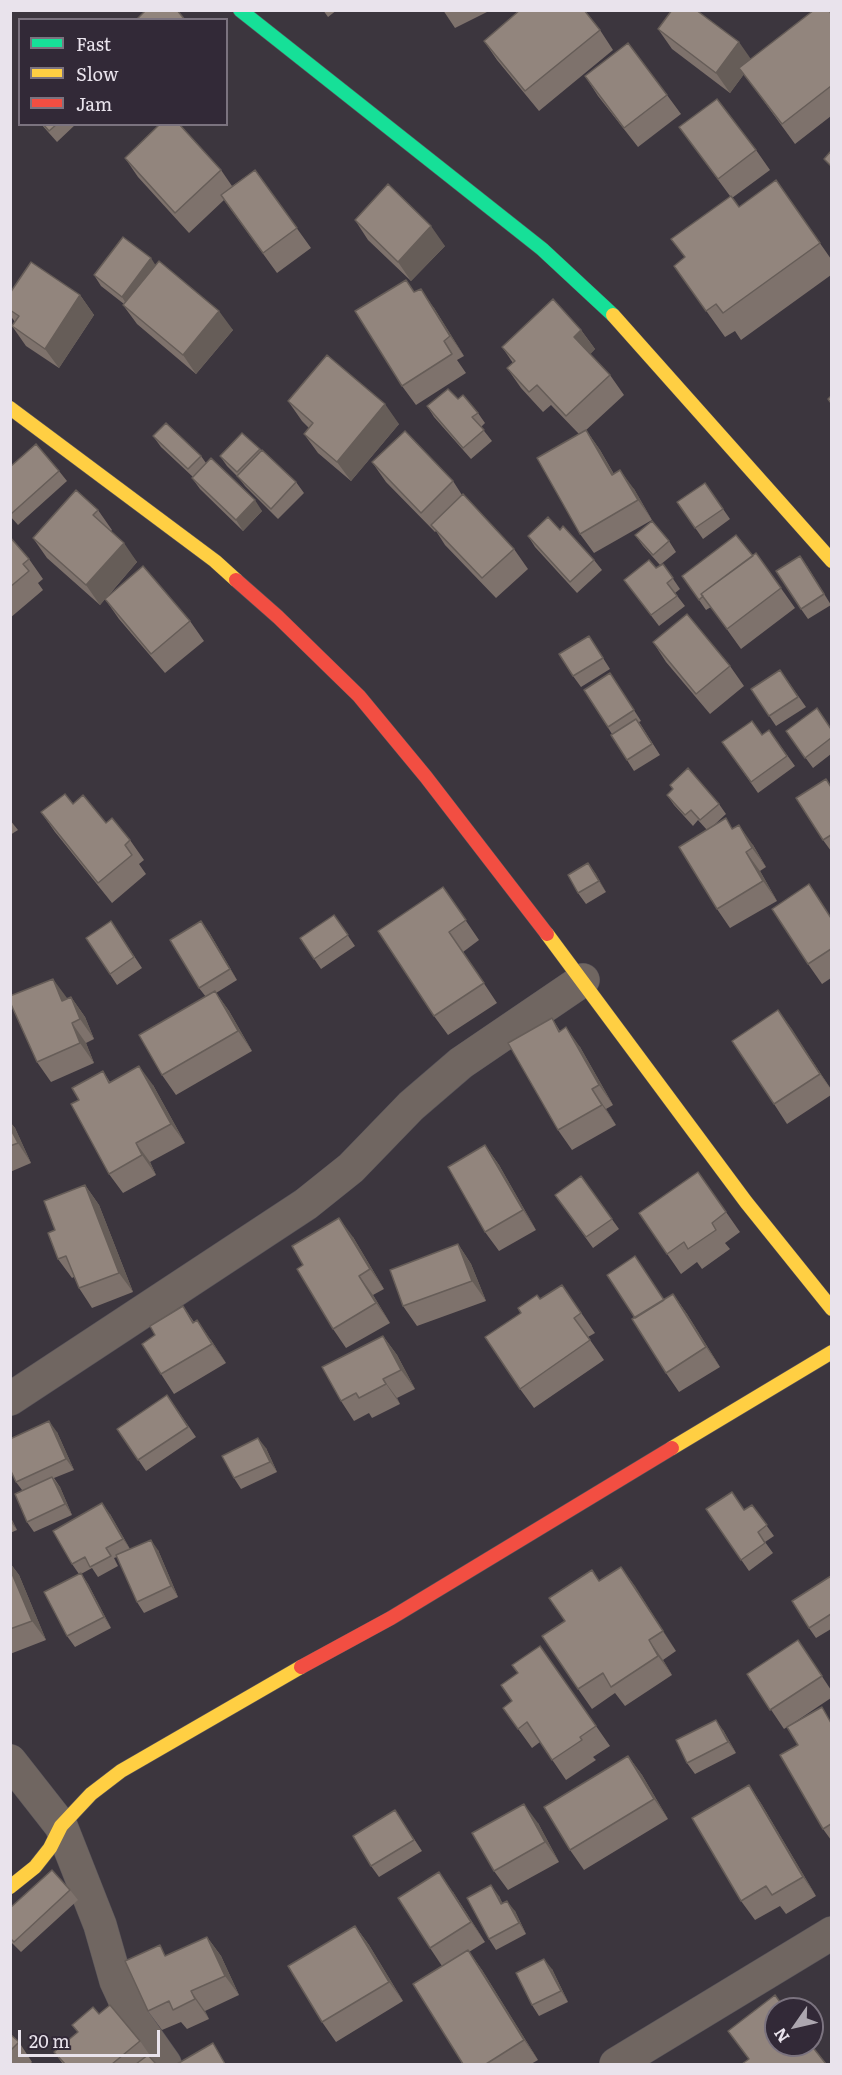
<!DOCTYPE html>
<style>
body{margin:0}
#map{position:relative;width:842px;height:2075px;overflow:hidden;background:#3c363e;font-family:Literata,serif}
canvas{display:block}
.frame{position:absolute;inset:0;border:12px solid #e9e3ec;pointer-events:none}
.legend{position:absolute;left:18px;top:18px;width:210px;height:108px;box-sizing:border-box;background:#322937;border:2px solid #7b737f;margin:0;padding:8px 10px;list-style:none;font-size:18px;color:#e9e3ec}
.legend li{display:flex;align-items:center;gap:12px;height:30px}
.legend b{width:30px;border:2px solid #7b737f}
.north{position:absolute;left:764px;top:1997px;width:60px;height:60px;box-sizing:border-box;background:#322937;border:2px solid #7b737f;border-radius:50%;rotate:236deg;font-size:16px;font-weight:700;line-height:24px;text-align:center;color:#e9e3ec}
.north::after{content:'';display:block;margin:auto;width:21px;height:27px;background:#aca6af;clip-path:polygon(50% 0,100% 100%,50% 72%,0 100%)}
.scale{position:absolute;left:18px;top:2030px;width:142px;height:27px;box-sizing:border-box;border:3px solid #e9e3ec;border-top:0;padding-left:8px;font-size:18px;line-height:21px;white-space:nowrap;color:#e9e3ec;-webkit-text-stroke:4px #322937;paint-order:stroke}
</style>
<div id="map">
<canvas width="842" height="2075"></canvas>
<div class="frame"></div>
<ul class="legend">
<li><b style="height:8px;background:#16e098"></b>Fast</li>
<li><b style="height:8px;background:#ffcf43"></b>Slow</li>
<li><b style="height:8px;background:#f24e42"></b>Jam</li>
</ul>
<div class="north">N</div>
<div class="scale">20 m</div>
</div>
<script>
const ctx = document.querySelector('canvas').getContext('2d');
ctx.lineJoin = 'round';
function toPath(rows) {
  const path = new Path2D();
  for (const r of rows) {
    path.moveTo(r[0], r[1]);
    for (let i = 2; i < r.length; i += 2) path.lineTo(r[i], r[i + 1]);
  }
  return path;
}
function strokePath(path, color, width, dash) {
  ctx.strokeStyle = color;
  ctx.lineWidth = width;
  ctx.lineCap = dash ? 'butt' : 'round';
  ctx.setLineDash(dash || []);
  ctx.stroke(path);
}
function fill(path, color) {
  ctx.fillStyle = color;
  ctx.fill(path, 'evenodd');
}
const street = toPath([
 [10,1399,306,1204,351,1168,411,1106,461,1063,583,980],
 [10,1761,61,1826,100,1925,116,1981,134,2020,165,2064],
 [616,2064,832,1933]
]);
const fast = toPath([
 [240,10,542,249,613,315]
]);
const slow = toPath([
 [613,315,832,561],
 [10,408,215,561,236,580],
 [547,934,746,1202,832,1309],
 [672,1448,832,1352],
 [10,1887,35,1867,50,1848,61,1826,91,1794,121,1771,301,1667]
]);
const jam = toPath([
 [236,580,278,617,359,696,426,777,547,934],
 [301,1667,391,1618,672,1448]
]);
strokePath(street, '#575359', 34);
strokePath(fast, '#575359', 15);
strokePath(slow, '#575359', 15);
strokePath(jam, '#575359', 15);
strokePath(street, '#706661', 33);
strokePath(fast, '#16e098', 14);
strokePath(slow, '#ffcf43', 14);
strokePath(jam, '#f24e42', 14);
fill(toPath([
 [323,10,337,10,328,17],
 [443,10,491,10,455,28],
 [831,14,831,116,795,144,744,74,730,93,672,49,658,29,750,59],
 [600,30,613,50,539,111,497,60,484,41],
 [585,76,667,95,681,114,638,147,598,96],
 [41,124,76,124,57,142],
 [679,127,756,150,770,170,732,198,739,207,776,180,831,259,831,275,741,340,735,331,725,337,674,266,684,258,730,196],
 [125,158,221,170,232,186,255,170,311,248,277,273,224,200,189,233,138,177],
 [355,220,445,246,411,281,368,240],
 [156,265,233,330,196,374,137,324,123,305,124,304,101,286,94,275],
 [414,292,434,308,464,356,457,360,466,373,416,405,402,386],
 [10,293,80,295,94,315,59,368,26,346,12,326,15,322,10,315],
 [581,330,595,349,590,354,610,375,624,395,585,431,586,430,600,450,614,474,634,489,652,520,594,553,580,534,579,434,551,405,543,412,521,388,507,368,513,363,502,347],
 [458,399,478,413,485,423,481,427,492,441,471,459,434,417,427,406],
 [288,401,399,424,351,481,318,453,304,434,309,428,302,421],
 [153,436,201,456,206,463,262,511,243,531,200,489,192,478,193,477,161,447],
 [260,449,296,482,304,493,278,519,245,486,238,477,227,466,220,456],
 [372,462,453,481,462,495,514,549,528,569,496,598,445,545,436,531,435,532,386,482],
 [10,467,59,471,67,481,18,525,10,516],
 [705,483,730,519,703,539,677,502],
 [98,510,112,530,111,531,137,562,108,596,190,621,204,641,165,673,119,619,105,599,100,605,47,558,33,538],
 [635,535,669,541,676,552,660,565,643,546],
 [528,536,594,560,602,570,577,593,535,547],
 [10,537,29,559,43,579,38,583,43,590,10,618],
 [756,553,795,608,741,649,711,607,706,610,682,576,753,556],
 [663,564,680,589,675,593,685,606,659,626,624,580,656,568],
 [807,566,831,605,808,619,801,609],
 [653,642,730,666,744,686,710,714,666,662],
 [596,647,610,669,581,687,573,676],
 [780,670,806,707,776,726,751,689],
 [610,673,641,721,639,722,660,755,634,771,627,760,612,734,584,690],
 [831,729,831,754,813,768,786,731],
 [769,730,795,766,758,793,722,742,762,735],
 [670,785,719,804,726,814,713,826,733,828,753,845,766,867,760,871,777,901,730,928,717,909,707,830,698,820,693,826,674,805,667,795,673,790],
 [831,786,831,851,823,840],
 [73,804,106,823,130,840,144,860,139,864,146,874,112,903,55,832,41,812],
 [10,820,18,830,10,835],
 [588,863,606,892,586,904,578,893],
 [443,887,479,940,463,952,497,1003,448,1035,434,1016],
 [334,915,355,946,321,969,300,938],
 [831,917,831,978,822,984,808,964],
 [111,921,142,968,117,985,86,938],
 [209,932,237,980,216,993,229,1011,252,1051,176,1095,162,1075,206,997,199,988],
 [71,997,85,1017,94,1039,86,1043,94,1063,51,1082,37,1062,67,999],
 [778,1010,831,1089,831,1095,787,1124,774,1104],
 [552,1018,560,1031,580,1047,613,1105,606,1109,616,1125,572,1150,558,1130],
 [103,1071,110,1082,153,1085,185,1143,150,1162,156,1175,123,1193,109,1174,79,1100],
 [10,1122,15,1128,31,1163,10,1172],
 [485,1145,499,1165,536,1230,499,1251,485,1232],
 [698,1172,740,1232,725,1243,730,1249,702,1269,697,1262,681,1274,639,1213],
 [581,1176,619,1229,593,1248,555,1195],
 [85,1185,99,1205,133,1292,92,1308,79,1288,74,1277,72,1278,58,1259,55,1230],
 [353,1237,384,1289,373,1295,390,1323,346,1348,333,1329],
 [458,1244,471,1264,486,1301,417,1326,403,1306],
 [562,1285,595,1333,588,1337,604,1360,534,1408,520,1389,521,1313],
 [673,1294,687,1314,720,1367,679,1392,666,1373,664,1300],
 [183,1306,194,1322,211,1340,226,1363,174,1394,161,1374,155,1335],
 [383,1336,397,1355,415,1389,397,1398,400,1404,372,1418,369,1413,354,1421,341,1401],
 [167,1395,196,1437,146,1471,117,1429],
 [57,1432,74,1470,54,1478,60,1487,72,1515,34,1532,27,1522,22,1490,16,1482],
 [266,1448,277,1472,241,1489,234,1478],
 [752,1505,774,1536,765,1542,773,1553,749,1571,706,1509,744,1510],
 [110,1514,130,1549,158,1550,178,1597,144,1613,137,1602,117,1557,114,1558,118,1566,98,1577,92,1568,81,1574,88,1584,111,1628,75,1647,67,1636,79,1574,72,1564],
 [10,1516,17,1530,10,1533],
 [10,1563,19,1575,46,1640,10,1654],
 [621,1567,676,1651,663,1660,672,1675,625,1706,615,1693,592,1709,578,1689,565,1621],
 [831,1576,831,1629,816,1638,809,1628],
 [798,1640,831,1690,831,1698,792,1724,831,1721,831,1840,823,1829,798,1745,787,1727,784,1729,747,1674],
 [540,1646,610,1746,593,1757,596,1760,566,1780,540,1742,532,1748,503,1708,512,1701,518,1673],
 [723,1730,736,1753,695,1774,687,1763],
 [628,1756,642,1775,668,1819,584,1870,570,1850],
 [749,1785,762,1805,816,1896,786,1914,780,1906,755,1920,741,1901],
 [395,1810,422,1851,379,1877,371,1866],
 [538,1823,559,1862,508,1890,494,1871],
 [70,1890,78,1900,21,1952,10,1941,10,1908],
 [453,1892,485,1942,469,1952,482,1970,538,2060,531,2064,463,2064,442,1966,430,1948],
 [499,1896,502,1903,515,1911,526,1934,496,1950,489,1939],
 [355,1926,369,1945,403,2001,336,2042,322,2022],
 [207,1937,221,1956,239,1995,205,2011,209,2019,187,2029,181,2022,162,2030,148,2011,167,1955],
 [552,1969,568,2002,539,2016,532,2005],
 [99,2014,140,2041,156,2064,63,2064,54,2052,78,2032,72,2025],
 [10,2034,19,2042,32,2062,30,2064,10,2064]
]), '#7e726c');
fill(toPath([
 [739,42,753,62,730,93,716,73],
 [431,226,445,246,411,281,398,262],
 [151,258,158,269,129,308,122,297],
 [421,289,434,308,464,356,450,336],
 [80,295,94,315,59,368,45,349],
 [219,311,233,330,196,374,183,355],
 [581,330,595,349,588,357,574,337],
 [385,404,399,424,351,481,337,462],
 [586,430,600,450,625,494,612,475],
 [620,470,634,489,652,520,638,500],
 [255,500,262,511,243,531,236,520],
 [124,543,137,562,100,605,86,585],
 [800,556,807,566,831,605,824,594],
 [739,825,753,845,766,867,752,848],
 [746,852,760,871,777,901,763,881],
 [588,863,596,874,606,892,599,881],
 [201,921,209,932,237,980,230,969],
 [53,979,67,998,76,1021,62,1001],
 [215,991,229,1011,252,1051,238,1031],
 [71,997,85,1017,94,1039,80,1019],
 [778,1010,792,1029,831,1090,820,1074],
 [72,1023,86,1043,94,1063,80,1043],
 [566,1027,580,1047,613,1105,599,1085],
 [139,1066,153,1085,185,1143,171,1124],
 [592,1089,606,1109,616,1125,602,1105],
 [10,1122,15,1128,31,1163,18,1143,10,1128],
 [136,1143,150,1162,156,1175,142,1155],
 [485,1145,499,1165,536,1230,523,1210],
 [85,1185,99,1205,133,1292,119,1273],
 [339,1218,353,1237,384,1289,370,1269],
 [458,1244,471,1264,486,1301,472,1281],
 [359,1276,373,1295,390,1323,376,1303],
 [673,1294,687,1314,720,1367,706,1347],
 [197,1320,211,1340,226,1363,212,1344],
 [383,1336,397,1355,415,1389,401,1370],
 [383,1379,397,1398,400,1404,386,1384],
 [49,1421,57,1432,74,1470,66,1459],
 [258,1438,266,1448,277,1472,270,1462],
 [52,1477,60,1487,72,1515,65,1504],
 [102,1503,110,1514,130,1549,123,1539],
 [10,1516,17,1530,10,1521],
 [151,1540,158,1550,178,1597,171,1586],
 [10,1563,19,1575,46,1640,32,1621,10,1569],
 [621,1567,635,1586,676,1651,663,1631],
 [81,1573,88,1584,111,1628,104,1617],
 [649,1640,663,1660,672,1675,658,1656],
 [716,1720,723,1730,736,1753,728,1742],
 [628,1756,642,1775,668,1819,654,1799],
 [749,1785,762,1805,816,1896,803,1877],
 [524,1804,538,1823,559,1862,545,1842],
 [439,1872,453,1892,485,1942,471,1922],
 [491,1885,499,1896,508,1914,501,1904],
 [507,1901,515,1911,526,1934,519,1923],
 [355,1926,369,1945,403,2001,389,1982],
 [207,1937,221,1956,239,1995,225,1976],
 [468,1950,482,1970,538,2060,524,2040],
 [544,1959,552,1969,568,2002,561,1991],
 [191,1991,205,2011,209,2019,195,1999]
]), '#665d58');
const building = toPath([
 [146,10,177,10,185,20,136,20,146,10],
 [520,10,584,10,600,30,525,91,484,41,520,10],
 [672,10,696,10,739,42,716,73,658,29,672,10],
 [814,10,829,10,831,14,831,86,782,124,739,68,814,10],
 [628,43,667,95,624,128,585,76,628,43],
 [717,99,756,150,718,179,679,127,717,99],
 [43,124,57,124,49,131,43,124],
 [160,124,179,124,221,170,175,213,125,158,160,124],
 [831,151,831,166,824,159,831,151],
 [255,170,297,228,263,253,221,195,255,170],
 [776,180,820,243,723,313,716,304,706,311,674,266,685,257,671,239,731,196,739,207,776,180],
 [388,184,431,226,398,262,355,220,388,184],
 [123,237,151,258,122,297,94,275,123,237],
 [159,261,219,311,183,355,123,305,159,261],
 [31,262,80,295,45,349,12,326,19,316,10,310,10,293,31,262],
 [406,280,414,292,421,289,450,336,444,341,452,354,402,386,355,311,406,280],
 [553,299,581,330,574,337,610,375,566,416,537,385,529,392,507,368,515,361,502,347,553,299],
 [327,355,385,404,337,462,304,434,313,423,288,401,327,355],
 [448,389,458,399,463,395,478,413,472,417,484,430,463,448,427,406,448,389],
 [831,396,831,403,828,399,831,396],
 [166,423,201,456,188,469,153,436,166,423],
 [586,430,612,475,620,470,638,500,580,534,537,458,586,430],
 [405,431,453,481,421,513,372,462,405,431],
 [242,433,260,449,237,472,220,456,242,433],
 [36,444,59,471,11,514,10,467,36,444],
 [262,450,296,482,271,509,237,476,262,450],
 [211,458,255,500,236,520,192,478,211,458],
 [705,483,723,509,695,528,677,502,705,483],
 [76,490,98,510,93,515,124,543,86,585,33,538,76,490],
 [463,494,514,549,482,578,431,525,463,494],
 [548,517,560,530,563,526,594,560,570,582,528,536,548,517],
 [652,521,669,541,653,555,635,535,652,521],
 [736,535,753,556,701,594,703,596,699,600,682,576,736,535],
 [10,537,29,559,23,564,29,571,10,587,10,537],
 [756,553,781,588,727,629,701,594,756,553],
 [800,556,824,594,801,609,776,571,800,556],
 [649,560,656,568,663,564,673,578,667,583,677,596,651,615,624,580,649,560],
 [143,566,190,621,151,654,105,599,143,566],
 [687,614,730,666,696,694,653,642,687,614],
 [589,636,603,658,573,676,559,654,589,636],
 [780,670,798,697,769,716,751,689,780,670],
 [610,673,634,710,608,727,584,690,610,673],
 [817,708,831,729,831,738,805,758,786,731,817,708],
 [636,719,652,744,627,760,611,735,636,719],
 [752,721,762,735,769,730,787,756,751,782,722,742,752,721],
 [688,768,719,804,700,820,691,810,685,815,667,795,673,789,670,785,688,768],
 [826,779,831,787,831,835,823,840,796,798,826,779],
 [65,794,73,804,83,795,106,823,112,818,130,840,125,845,132,855,98,883,41,812,65,794],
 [726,818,732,829,739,825,752,848,746,852,763,881,717,909,679,847,726,818],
 [588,863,599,881,578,893,568,875,588,863],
 [809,884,831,918,831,949,808,964,772,909,809,884],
 [443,887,466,920,449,932,484,983,434,1016,378,931,443,887],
 [334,915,348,935,314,959,300,938,334,915],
 [111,921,134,957,110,974,86,938,111,921],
 [201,921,230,969,199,988,170,940,201,921],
 [53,979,62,1001,71,997,80,1019,72,1023,80,1043,37,1062,10,1002,10,996,53,979],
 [215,991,238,1031,162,1075,139,1035,215,991],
 [778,1010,820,1074,774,1104,732,1041,778,1010],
 [552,1018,559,1032,566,1027,599,1085,592,1089,602,1105,558,1130,508,1043,552,1018],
 [139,1066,171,1124,136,1143,142,1155,109,1174,71,1104,79,1100,72,1088,103,1071,109,1083,139,1066],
 [10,1128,18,1143,10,1146,10,1128],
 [485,1145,523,1210,485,1232,448,1167,485,1145],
 [698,1172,726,1212,712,1223,716,1230,688,1249,684,1242,667,1254,639,1213,698,1172],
 [581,1176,612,1219,586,1237,555,1195,581,1176],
 [85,1185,119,1273,79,1288,66,1256,58,1259,48,1233,55,1230,44,1201,85,1185],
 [339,1218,370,1269,359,1276,376,1303,333,1329,297,1269,303,1265,292,1246,339,1218],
 [458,1244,472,1281,403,1306,390,1270,458,1244],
 [635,1256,664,1300,635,1318,607,1275,635,1256],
 [562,1285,581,1313,574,1318,590,1340,520,1389,485,1337,521,1313,518,1308,537,1295,540,1299,562,1285],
 [673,1294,706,1347,666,1373,632,1319,673,1294],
 [183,1306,193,1323,197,1320,212,1344,161,1374,142,1344,155,1335,150,1326,183,1306],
 [383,1336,401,1370,383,1379,386,1384,359,1398,356,1393,341,1401,322,1367,383,1336],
 [167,1395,188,1427,138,1460,117,1429,167,1395],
 [49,1421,66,1459,16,1482,10,1469,10,1439,49,1421],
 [258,1438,270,1462,234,1478,222,1456,258,1438],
 [52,1477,65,1504,27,1522,15,1494,52,1477],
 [732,1492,744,1510,752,1505,767,1525,758,1532,765,1543,741,1560,706,1509,732,1492],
 [102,1503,123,1539,106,1548,111,1556,90,1567,85,1557,72,1564,53,1531,102,1503],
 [151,1540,171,1586,137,1602,116,1555,151,1540],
 [621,1567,663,1631,649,1640,658,1656,611,1687,603,1673,578,1689,542,1636,565,1621,549,1598,592,1570,599,1581,621,1567],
 [10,1569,32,1621,10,1629,10,1569],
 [81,1573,104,1617,67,1636,44,1592,81,1573],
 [831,1576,831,1614,809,1628,792,1601,831,1576],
 [798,1640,822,1676,770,1710,747,1674,798,1640],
 [540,1646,596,1726,580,1737,582,1740,552,1760,527,1722,518,1729,503,1708,512,1701,501,1685,518,1673,512,1665,540,1646],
 [822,1707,831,1723,831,1824,823,1829,780,1755,798,1745,787,1727,822,1707],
 [716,1720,728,1742,687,1763,676,1740,716,1720],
 [628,1756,654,1799,570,1850,544,1807,628,1756],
 [749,1785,803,1877,772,1895,766,1886,741,1901,692,1818,749,1785],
 [524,1804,545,1842,494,1871,472,1833,524,1804],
 [395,1810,414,1840,371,1866,353,1836,395,1810],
 [52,1870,70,1890,14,1942,10,1938,10,1908,52,1870],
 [439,1872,471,1922,430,1948,398,1898,439,1872],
 [491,1885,501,1904,507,1901,519,1923,489,1939,467,1898,491,1885],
 [355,1926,389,1982,322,2022,288,1966,355,1926],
 [207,1937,225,1976,191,1991,195,1999,173,2010,169,2001,148,2011,125,1961,160,1945,165,1956,207,1937],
 [468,1950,524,2040,486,2064,463,2064,413,1984,468,1950],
 [544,1959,561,1991,532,2005,516,1973,544,1959],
 [775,1995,785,2009,776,2009,776,2045,811,2045,826,2064,742,2064,749,2059,728,2031,775,1995],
 [110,2005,140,2041,112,2064,65,2064,54,2052,78,2032,72,2025,93,2007,99,2014,110,2005],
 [10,2034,19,2042,10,2051,10,2034],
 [213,2043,225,2064,177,2064,213,2043],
 [148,2055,156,2064,136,2064,148,2055]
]);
fill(building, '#92857d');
strokePath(building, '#665d58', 1.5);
</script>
